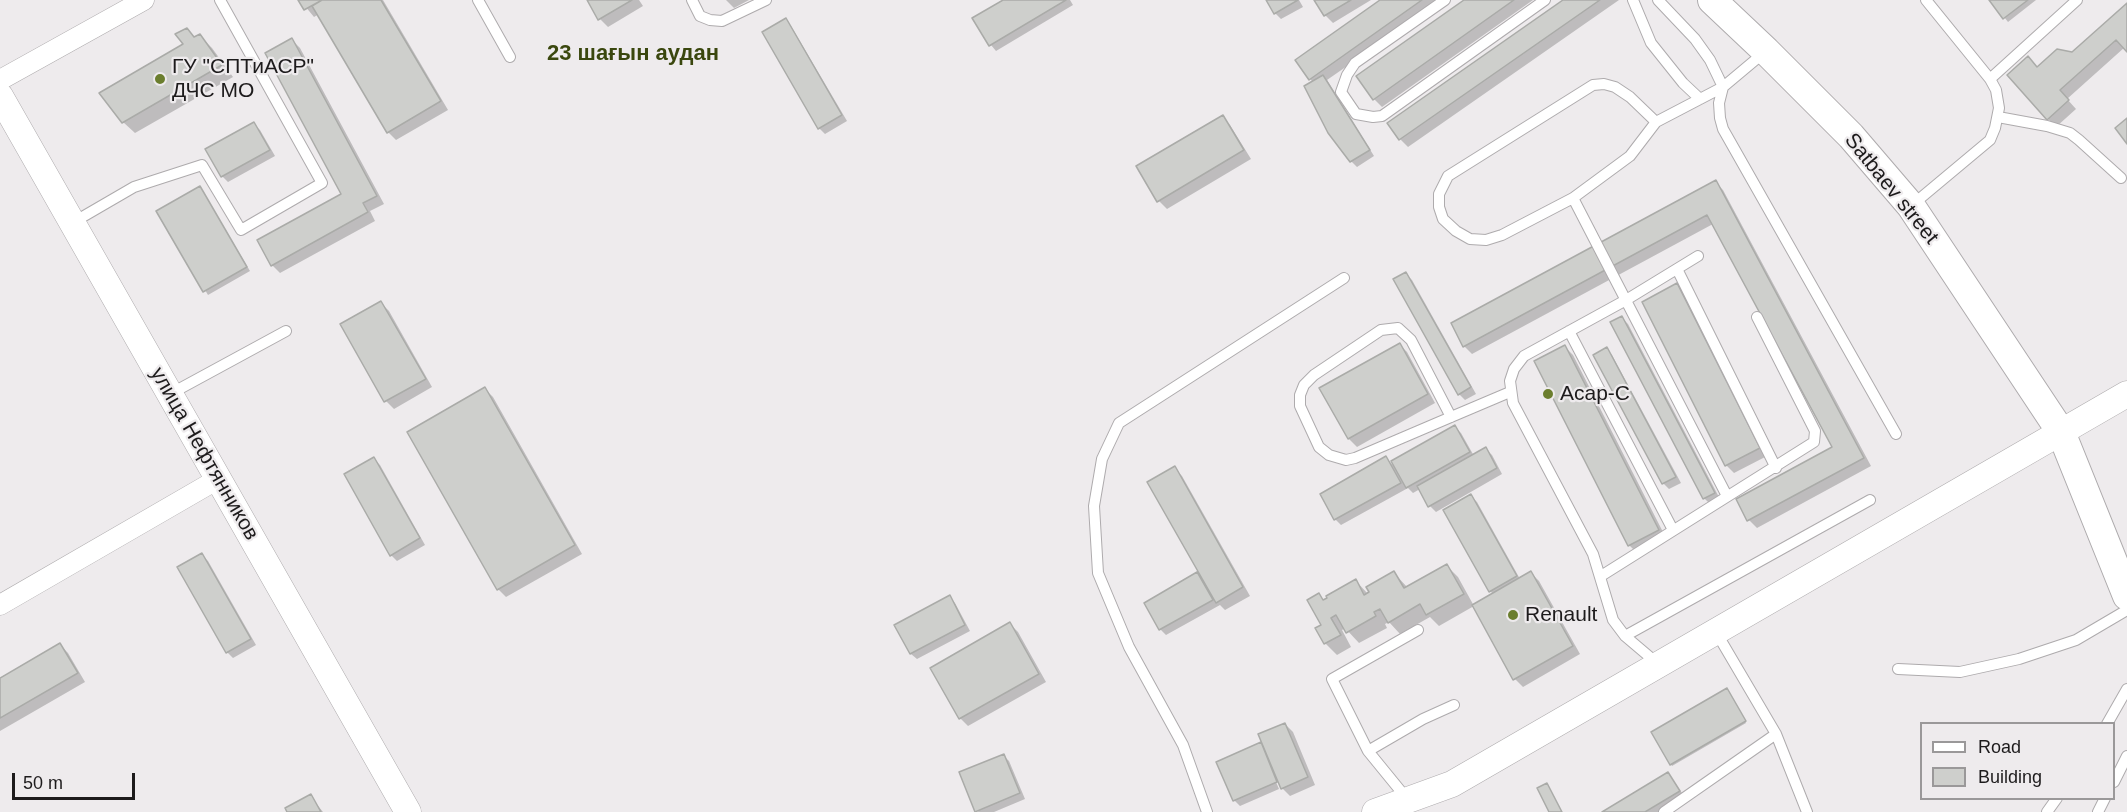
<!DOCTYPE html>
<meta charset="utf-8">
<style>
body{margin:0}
#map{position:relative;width:2127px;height:812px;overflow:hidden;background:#eeebed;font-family:Arial,sans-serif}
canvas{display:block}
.legend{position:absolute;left:1920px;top:722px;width:195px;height:78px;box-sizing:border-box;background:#eeebed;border:2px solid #9a9899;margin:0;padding:8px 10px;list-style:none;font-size:18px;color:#1d1b1c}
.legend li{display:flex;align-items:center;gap:12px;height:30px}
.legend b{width:30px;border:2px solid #9a9899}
.scale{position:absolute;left:12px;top:773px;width:123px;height:27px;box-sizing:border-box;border:3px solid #1d1b1c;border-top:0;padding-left:8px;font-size:18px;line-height:21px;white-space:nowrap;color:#1d1b1c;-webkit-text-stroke:4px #eeebed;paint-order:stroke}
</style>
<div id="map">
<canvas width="2127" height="812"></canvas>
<ul class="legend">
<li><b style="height:8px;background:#fff"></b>Road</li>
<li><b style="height:16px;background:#cecfcc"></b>Building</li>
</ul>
<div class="scale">50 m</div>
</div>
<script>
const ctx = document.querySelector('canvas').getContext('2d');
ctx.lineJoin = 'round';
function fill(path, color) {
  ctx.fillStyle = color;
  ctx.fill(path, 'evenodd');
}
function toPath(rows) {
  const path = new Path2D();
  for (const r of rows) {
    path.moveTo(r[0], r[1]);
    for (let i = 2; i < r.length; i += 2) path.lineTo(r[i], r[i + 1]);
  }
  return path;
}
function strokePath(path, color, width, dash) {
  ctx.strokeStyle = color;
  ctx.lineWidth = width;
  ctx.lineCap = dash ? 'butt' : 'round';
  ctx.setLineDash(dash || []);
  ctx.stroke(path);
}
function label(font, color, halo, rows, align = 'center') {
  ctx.font = font + ' Arial,sans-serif';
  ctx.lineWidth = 4.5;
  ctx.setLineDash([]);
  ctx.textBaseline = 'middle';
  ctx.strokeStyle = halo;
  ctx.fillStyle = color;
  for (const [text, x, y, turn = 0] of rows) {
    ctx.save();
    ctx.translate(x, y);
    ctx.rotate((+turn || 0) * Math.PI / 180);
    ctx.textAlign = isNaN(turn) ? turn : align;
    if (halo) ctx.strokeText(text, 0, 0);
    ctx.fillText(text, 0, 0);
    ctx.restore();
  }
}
fill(toPath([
 [300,0,383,0,448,110,396,140,388,132,319,14,314,17],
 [589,0,639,0,643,6,608,27,600,19],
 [726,0,749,0,734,8],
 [1006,0,1070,0,1073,5,996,51,991,45,975,19],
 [1268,0,1299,0,1303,7,1281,19,1275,13],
 [1316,0,1371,0,1333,23,1325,15],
 [1383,0,1442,0,1327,80,1374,156,1357,167,1351,161,1313,82,1310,79],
 [1467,0,1533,0,1382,107,1374,99],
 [1566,0,1619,0,1408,147,1400,139,1389,123],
 [1991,0,2036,0,2008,22],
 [2127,5,2127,50,2125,47,2067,99,2076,109,2056,127,2048,119,2037,69,2072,53],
 [785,20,791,26,847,121,825,134,819,128],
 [200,36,212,48,233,77,135,133,123,122,195,39],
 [292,40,300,48,384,204,370,211,375,221,280,273,272,265,343,195],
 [1222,117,1230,125,1251,159,1167,209,1159,201],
 [254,124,260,130,275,156,228,182,222,176],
 [1715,182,1723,190,1871,466,1757,528,1749,520,1834,448,1713,224,1472,354,1464,346],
 [200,187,250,271,208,295,158,211],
 [1406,274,1412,280,1476,394,1465,400,1459,394],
 [1677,285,1685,293,1767,456,1734,473,1726,465],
 [381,303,389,311,432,387,394,409,386,401,342,325],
 [1622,318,1628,324,1720,499,1710,504,1704,498],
 [1399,344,1407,352,1435,403,1357,447,1349,439,1321,388],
 [1565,347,1573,355,1666,538,1637,553,1629,545],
 [1607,349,1612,355,1681,483,1669,489,1663,483,1595,356],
 [485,389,493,397,582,554,506,597,498,589],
 [1455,427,1461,433,1474,456,1486,449,1492,455,1502,474,1436,512,1430,506,1420,489,1413,493,1408,488,1341,525,1335,519,1386,458,1396,468],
 [374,459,380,465,425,545,397,561,391,555],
 [1174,468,1182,476,1250,596,1225,610,1220,605,1166,635,1161,630,1146,603,1197,574,1203,580],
 [1471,496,1477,502,1520,579,1531,573,1539,581,1580,654,1523,687,1515,679,1474,606,1439,626,1430,617,1400,634,1389,622,1385,624,1387,628,1359,643,1345,628,1342,630,1351,647,1337,655,1325,643,1317,629,1323,626,1319,595,1324,601,1356,581,1368,594,1394,573,1408,588,1447,566,1458,577,1474,606,1493,595,1445,511],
 [202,555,208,561,256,645,233,658,227,652,179,568],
 [949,597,955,603,970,631,917,659,911,654,896,626],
 [1010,624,1018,632,1046,682,968,726,960,718],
 [60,645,68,653,85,682,0,731,0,680],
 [1728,691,1746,723,1672,766,1671,764],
 [1285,724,1293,732,1315,785,1290,796,1282,788,1266,749,1262,749,1279,789,1240,806,1234,800,1218,762,1263,743],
 [1003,755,1009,761,1025,799,994,812,978,812],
 [1668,774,1685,797,1661,812,1605,812],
 [310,796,323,812,289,812]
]), '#0003');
const building = toPath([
 [298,0,322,0,304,10,298,0],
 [322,0,381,0,441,101,387,133,312,6,322,0],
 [587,0,632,0,598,20,587,0],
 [1003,0,1066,0,989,46,972,18,1003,0],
 [1266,0,1298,0,1274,14,1266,0],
 [1314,0,1351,0,1324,16,1314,0],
 [1380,0,1422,0,1309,80,1295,60,1380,0],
 [1464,0,1514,0,1373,100,1356,76,1464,0],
 [1563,0,1600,0,1399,140,1387,123,1563,0],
 [1989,0,2028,0,2003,19,1989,0],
 [2127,3,2127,52,2116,40,2060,90,2069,100,2047,120,2007,75,2028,56,2037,67,2057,49,2072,52,2127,3],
 [786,18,842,115,818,129,762,32,786,18],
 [187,28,194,37,200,34,222,65,122,123,99,93,183,44,175,34,187,28],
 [292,38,377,196,363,203,368,212,271,266,257,240,341,194,265,53,292,38],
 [1323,75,1370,150,1350,162,1328,133,1304,86,1323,75],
 [1223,115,1244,150,1157,202,1136,166,1223,115],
 [2127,118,2127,144,2115,128,2127,118],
 [254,122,270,150,221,177,205,149,254,122],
 [1716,180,1864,458,1747,521,1736,499,1832,447,1707,215,1463,347,1451,323,1716,180],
 [200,186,247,267,203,292,156,211,200,186],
 [1406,272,1471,387,1458,395,1393,279,1406,272],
 [1677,283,1760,448,1725,466,1642,302,1677,283],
 [381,301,426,379,384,402,340,324,381,301],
 [1622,316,1715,493,1703,499,1610,322,1622,316],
 [1400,343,1428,394,1348,439,1319,388,1400,343],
 [1565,345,1659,530,1628,546,1534,361,1565,345],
 [1607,347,1676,477,1662,484,1593,355,1607,347],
 [485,387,575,545,497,590,407,432,485,387],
 [1455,425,1470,452,1406,488,1391,461,1455,425],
 [1486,447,1497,468,1428,507,1417,486,1486,447],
 [1386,456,1401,483,1334,520,1320,494,1386,456],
 [374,457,420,538,390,556,344,474,374,457],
 [1175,466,1243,587,1216,603,1147,482,1175,466],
 [1471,494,1517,576,1489,592,1443,510,1471,494],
 [202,553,251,639,226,653,177,567,202,553],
 [1447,564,1464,594,1426,615,1420,604,1388,623,1380,609,1374,612,1376,616,1346,633,1336,615,1331,618,1341,635,1324,644,1315,628,1321,625,1307,600,1319,593,1323,600,1327,598,1326,596,1356,579,1364,595,1369,592,1366,587,1394,571,1404,588,1447,564],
 [1531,571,1573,646,1513,680,1472,605,1531,571],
 [1197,572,1213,600,1159,630,1144,603,1197,572],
 [950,595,965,625,910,654,894,625,950,595],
 [1010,622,1039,674,959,719,930,668,1010,622],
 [60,643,78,673,0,718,0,678,60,643],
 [1727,688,1746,721,1670,765,1651,732,1727,688],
 [1285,723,1308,777,1281,789,1258,734,1285,723],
 [1261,742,1277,782,1233,801,1216,762,1261,742],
 [1004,754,1020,793,975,812,959,772,1004,754],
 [1668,772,1680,791,1645,812,1602,812,1668,772],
 [1547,783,1562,812,1549,812,1537,788,1547,783],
 [311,794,321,812,287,812,285,808,311,794]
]);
fill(building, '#cecfcc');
strokePath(building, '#aaaba8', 1.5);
const service = toPath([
 [478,0,510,57],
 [692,0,700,16,710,20,722,21,766,0],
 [1445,0,1355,63,1347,75,1341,92,1356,114,1373,117,1382,116,1545,0],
 [1633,0,1651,43,1683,83,1700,99],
 [1766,51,1723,87,1719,103,1720,118,1723,129,1896,434],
 [1990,79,2077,0],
 [1998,117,2047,126,2070,133,2079,140,2121,178],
 [1656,122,1630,97,1615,87,1604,84,1593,85,1448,176,1439,194,1439,207,1443,219,1456,231,1470,239,1486,240,1502,235,1573,198,1630,156,1656,122,1723,87,1710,60,1695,39,1658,0],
 [1573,198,1727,496],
 [1911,206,1990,140,1995,128,1999,108,1996,90,1990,79,1926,0],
 [72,223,134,187,202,165,241,230,322,183,220,0],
 [1677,269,1776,468],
 [1569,331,1673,530],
 [170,394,286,331],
 [1451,417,1411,340,1398,328,1381,330,1314,375,1304,385,1300,395,1300,406,1319,447,1329,455,1346,460,1355,458,1451,417,1510,392],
 [1601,576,1814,442,1815,431,1757,317],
 [1716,632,1776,734,1807,812],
 [1625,636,1870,500],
 [1658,664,1625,636,1613,620,1593,554,1513,403,1510,381,1514,369,1524,356,1626,300,1698,256],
 [1898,669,1960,672,2019,659,2076,640,2127,610],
 [2107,724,2127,689],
 [1368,751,1423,719,1454,705],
 [2114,782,2127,756],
 [1408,800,1368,751,1332,679,1418,630],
 [1207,812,1183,745,1129,647,1098,573,1094,506,1102,459,1119,423,1344,278],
 [1664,812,1776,734],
 [2047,812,2057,798],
 [2098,812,2105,798]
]);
const minor = toPath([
 [0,80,144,0],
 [0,605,218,479]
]);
const tertiary = toPath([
 [0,96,408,812],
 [1375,812,1452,784,2127,394]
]);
const secondary = toPath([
 [1712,0,1766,51,1851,136,1911,206,2061,432,2127,596]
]);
strokePath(service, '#aeabad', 12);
strokePath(minor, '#aeabad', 21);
strokePath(tertiary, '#aeabad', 27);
strokePath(secondary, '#aeabad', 30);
strokePath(service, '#fff', 10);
strokePath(minor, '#fff', 20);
strokePath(tertiary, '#fff', 26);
strokePath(secondary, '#fff', 28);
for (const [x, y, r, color] of [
 [160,79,6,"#6b7e2e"],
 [1548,394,6,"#6b7e2e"],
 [1513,615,6,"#6b7e2e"]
]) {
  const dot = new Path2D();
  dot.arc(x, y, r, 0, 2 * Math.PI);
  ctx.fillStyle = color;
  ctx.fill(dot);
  strokePath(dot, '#eeebed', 2);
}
label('21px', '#1d1b1c', '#eeebed', [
 ["ГУ \"СПТиАСР\"",172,67],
 ["ДЧС МО",172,91],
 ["Асар-С",1560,394],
 ["Renault",1525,615]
], 'left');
label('21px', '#1d1b1c', '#eeebed', [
 ["Satbaev street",1891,189,51],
 ["улица Нефтянников",204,454,60]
]);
label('bold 22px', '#3a470e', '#eeebed', [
 ["23 шағын аудан",633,54]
]);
</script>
